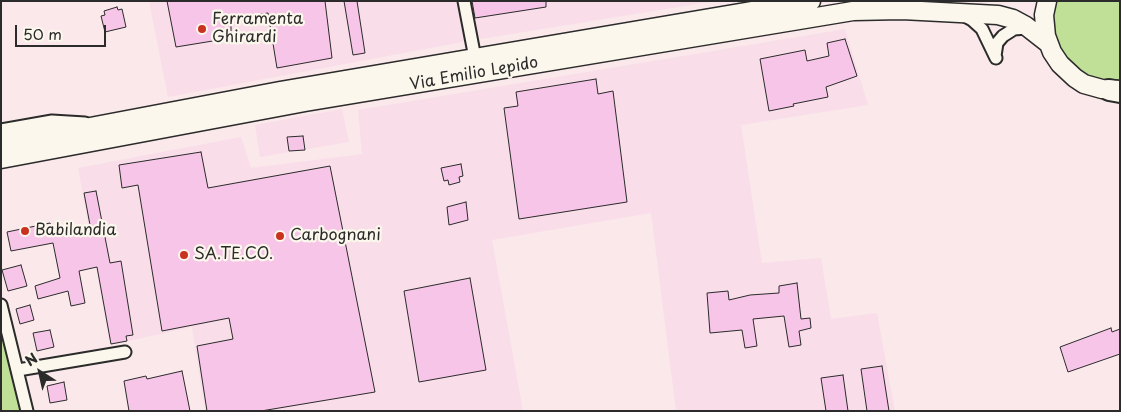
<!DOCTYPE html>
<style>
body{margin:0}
#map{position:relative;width:1121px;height:412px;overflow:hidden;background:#fae8ea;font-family:"Playpen Sans",sans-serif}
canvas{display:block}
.frame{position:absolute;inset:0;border:2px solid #2b2b2b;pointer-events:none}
.north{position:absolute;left:15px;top:347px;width:50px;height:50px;-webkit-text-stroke:4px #fbf7ec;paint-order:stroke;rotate:325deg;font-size:14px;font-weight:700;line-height:20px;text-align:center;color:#2b2b2b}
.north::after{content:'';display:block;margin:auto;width:18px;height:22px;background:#2b2b2b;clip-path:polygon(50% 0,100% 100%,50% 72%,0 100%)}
.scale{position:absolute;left:15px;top:25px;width:91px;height:22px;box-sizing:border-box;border:2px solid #2b2b2b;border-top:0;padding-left:6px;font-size:15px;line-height:18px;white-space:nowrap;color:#2b2b2b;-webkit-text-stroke:4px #fbf7ec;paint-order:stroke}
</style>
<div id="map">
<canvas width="1121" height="412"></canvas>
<div class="frame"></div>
<div class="north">N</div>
<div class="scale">50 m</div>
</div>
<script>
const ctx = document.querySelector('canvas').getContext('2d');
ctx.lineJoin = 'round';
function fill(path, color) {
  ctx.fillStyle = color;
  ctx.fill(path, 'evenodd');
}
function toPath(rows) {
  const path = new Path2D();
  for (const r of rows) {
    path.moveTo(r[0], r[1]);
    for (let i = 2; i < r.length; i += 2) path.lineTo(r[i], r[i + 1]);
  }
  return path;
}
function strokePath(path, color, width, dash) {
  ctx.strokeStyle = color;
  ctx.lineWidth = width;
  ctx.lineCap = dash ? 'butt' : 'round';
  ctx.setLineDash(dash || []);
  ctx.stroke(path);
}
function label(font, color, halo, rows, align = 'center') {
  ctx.font = font + ' "Playpen Sans",sans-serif';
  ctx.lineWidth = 4.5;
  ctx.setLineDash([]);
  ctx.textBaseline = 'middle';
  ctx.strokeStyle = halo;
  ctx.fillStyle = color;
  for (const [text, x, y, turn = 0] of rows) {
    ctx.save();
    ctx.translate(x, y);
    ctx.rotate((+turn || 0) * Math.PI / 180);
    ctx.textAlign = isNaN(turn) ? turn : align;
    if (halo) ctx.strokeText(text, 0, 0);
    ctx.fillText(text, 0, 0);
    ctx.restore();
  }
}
fill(toPath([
 [149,1,716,1,468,41,168,97],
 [845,29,868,105,741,125,762,263,821,258,831,319,877,313,895,411,676,411,651,213,492,240,523,411,205,411,192,327,110,345,78,168,241,137,251,168,362,154,358,110],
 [342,109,349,142,260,157,255,125]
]), '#f9dee9');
fill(toPath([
 [1055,1,1120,1,1120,83,1098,81,1080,73,1059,50,1053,30,1053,10],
 [1,324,23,411,1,411]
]), '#c0e098');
const building = toPath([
 [167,1,325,1,332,58,277,68,268,13,231,19,231,38,176,47,167,1],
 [344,1,357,1,365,53,353,55,344,1],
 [472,1,546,1,546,7,475,18,472,1],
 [117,7,118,10,122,9,126,27,105,32,101,16,105,15,104,11,117,7],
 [845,39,857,76,826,87,828,97,793,104,794,106,769,111,760,59,805,50,807,61,829,56,827,43,845,39],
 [596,79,598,94,613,91,627,202,519,219,504,108,518,106,516,92,596,79],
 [303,136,305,150,289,151,287,137,303,136],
 [201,152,208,188,330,166,375,392,261,411,207,411,197,346,233,339,229,318,162,331,138,185,122,188,119,165,201,152],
 [461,164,463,176,459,177,460,182,449,185,448,180,444,181,441,168,461,164],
 [96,191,110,263,121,261,133,335,126,336,127,341,111,344,97,267,79,271,85,303,71,306,68,291,38,299,35,286,60,278,53,243,11,251,7,232,50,223,53,234,90,225,84,193,96,191],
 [466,202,468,220,449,225,447,207,466,202],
 [21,265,27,286,8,291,2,270,21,265],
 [470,278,486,370,419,382,404,291,470,278],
 [797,283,801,319,810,318,811,328,799,331,801,345,789,347,784,316,753,319,757,346,745,348,742,330,710,333,707,293,728,291,729,300,750,295,779,293,779,286,797,283],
 [30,305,34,320,20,324,16,309,30,305],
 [1111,328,1112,332,1120,329,1120,354,1068,372,1060,347,1111,328],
 [50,330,54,347,37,351,33,333,50,330],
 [882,366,889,411,867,411,861,369,882,366],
 [182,371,190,411,129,411,124,381,146,376,147,379,182,371],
 [843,375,848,411,826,411,821,378,843,375],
 [64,382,67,400,50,403,47,386,64,382]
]);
fill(building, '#f6c5e7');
strokePath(building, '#2b2b2b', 1);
const street = toPath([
 [464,1,475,58],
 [963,15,972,20,982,29,996,58],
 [995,56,997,43,1003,36,1014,29,1027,28],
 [1,130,52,121,85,123],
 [1,305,27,411],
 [18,370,125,352]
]);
const primary = toPath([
 [1047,1,1044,15,1046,36,1052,52,1060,64,1075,78,1084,84,1102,89,1120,90],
 [1,144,280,91,811,1],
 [1,159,305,102,853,11,902,10,998,15,1013,19,1026,26,1049,44]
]);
const highway = toPath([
 [1109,90,1120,92]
]);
strokePath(street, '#2b2b2b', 15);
strokePath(primary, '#2b2b2b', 21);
strokePath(highway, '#2b2b2b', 24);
strokePath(street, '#fbf7ec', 11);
strokePath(primary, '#fbf7ec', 18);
strokePath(highway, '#fbf7ec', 20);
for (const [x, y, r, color] of [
 [202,29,5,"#c8321e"],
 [25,231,5,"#c8321e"],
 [280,236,5,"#c8321e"],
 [184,255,5,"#c8321e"]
]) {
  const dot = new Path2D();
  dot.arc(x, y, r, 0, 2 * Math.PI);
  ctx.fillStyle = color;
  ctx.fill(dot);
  strokePath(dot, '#fbf7ec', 2);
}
label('16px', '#2b2b2b', '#fbf7ec', [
 ["Ferramenta",212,20],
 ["Ghirardi",212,38],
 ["Babilandia",35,231],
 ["Carbognani",290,236],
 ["SA.TE.CO.",194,255]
], 'left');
label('16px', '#2b2b2b', '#fbf7ec', [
 ["Via Emilio Lepido",474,74,-10]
]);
</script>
